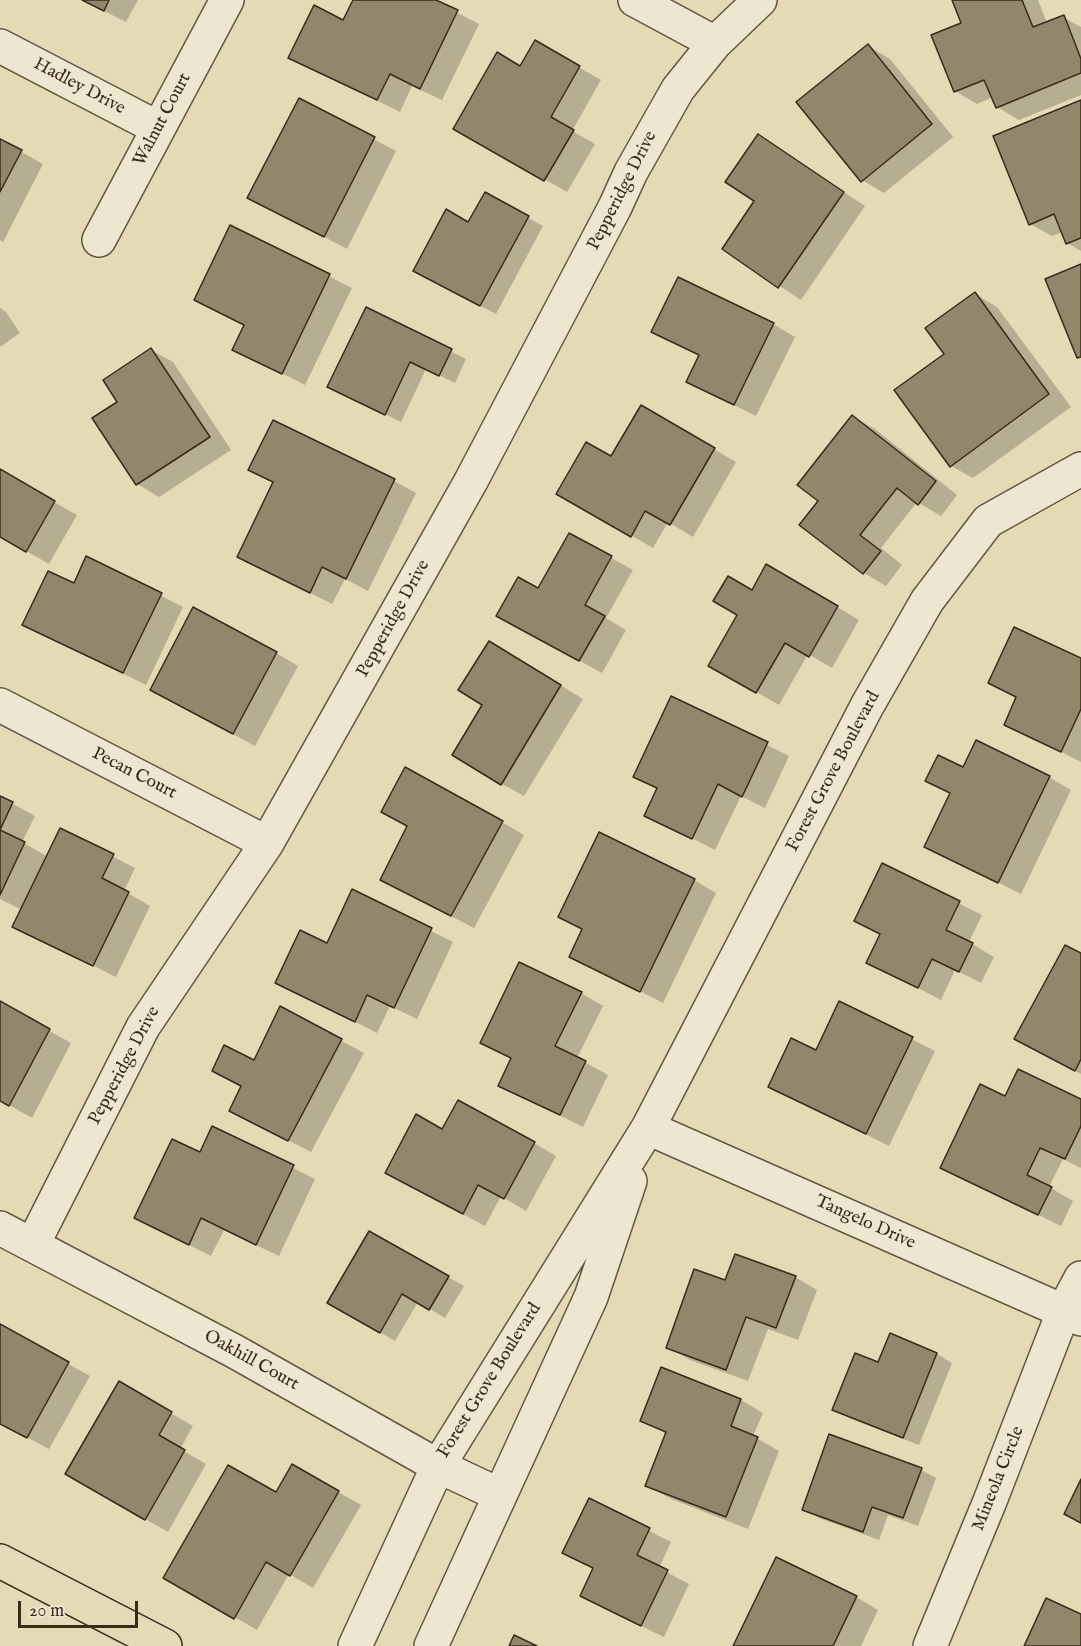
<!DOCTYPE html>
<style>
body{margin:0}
#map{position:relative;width:1081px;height:1646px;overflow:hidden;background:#e4dab5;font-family:"IM FELL English",serif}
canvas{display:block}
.scale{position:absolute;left:18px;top:1601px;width:120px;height:27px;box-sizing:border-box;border:3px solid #3a2b1b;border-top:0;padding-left:8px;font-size:18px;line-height:21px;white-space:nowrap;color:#3a2b1b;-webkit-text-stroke:4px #ede7cf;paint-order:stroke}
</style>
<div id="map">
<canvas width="1081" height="1646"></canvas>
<div class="scale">20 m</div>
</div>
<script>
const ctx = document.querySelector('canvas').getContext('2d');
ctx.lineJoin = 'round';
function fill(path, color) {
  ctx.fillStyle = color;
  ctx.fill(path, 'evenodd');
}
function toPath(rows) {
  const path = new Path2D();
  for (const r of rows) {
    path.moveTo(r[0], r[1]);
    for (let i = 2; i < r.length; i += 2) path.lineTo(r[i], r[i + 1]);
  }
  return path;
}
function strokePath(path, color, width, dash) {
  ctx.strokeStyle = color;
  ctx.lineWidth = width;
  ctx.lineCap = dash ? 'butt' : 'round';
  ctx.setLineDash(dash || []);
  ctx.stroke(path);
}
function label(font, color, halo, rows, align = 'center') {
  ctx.font = font + ' "IM FELL English",serif';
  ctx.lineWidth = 6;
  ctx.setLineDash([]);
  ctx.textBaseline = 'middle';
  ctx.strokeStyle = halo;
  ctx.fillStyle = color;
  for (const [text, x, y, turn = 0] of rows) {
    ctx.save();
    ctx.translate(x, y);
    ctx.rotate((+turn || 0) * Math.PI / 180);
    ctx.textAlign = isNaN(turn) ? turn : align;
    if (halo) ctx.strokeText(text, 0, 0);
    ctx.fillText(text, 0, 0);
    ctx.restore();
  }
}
fill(toPath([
 [82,0,138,0,126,22],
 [354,0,432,0,479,24,442,100,412,86,400,112,290,57,344,22],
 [954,0,1038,0,1047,23,1063,17,1081,27,1081,95,1019,120,997,107,993,97,977,104,955,91,963,24],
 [535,42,601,80,572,131,595,144,567,192,455,128,521,67],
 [868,46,890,59,953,137,884,193,862,180],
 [299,100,396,151,347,249,249,197],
 [1081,102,1081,251,1067,243,1062,232,1052,236,1030,224],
 [759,136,865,206,801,300,724,249,756,201],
 [0,140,43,164,3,242,0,240],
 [485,194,543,226,496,314,430,279,469,224],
 [231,227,352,288,305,385,234,349,245,326,196,300],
 [975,294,997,307,1071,407,973,478,951,466,946,355],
 [0,308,6,312,20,333,0,347],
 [366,309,466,359,455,383,426,369,401,422,329,387],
 [773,324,795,337,756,416,688,382,700,356,653,331],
 [151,350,173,362,231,450,159,497,137,484,119,403],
 [641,407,736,462,693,537,668,522,653,548,558,493,612,458],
 [853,417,875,429,957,495,941,516,917,502,881,548,902,565,886,586,864,573,801,524,820,501],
 [250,470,394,481,416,493,368,591,345,579,332,604,239,557,274,483],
 [0,471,77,515,49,564,0,536],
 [570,535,633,570,606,618,626,630,602,673,520,628],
 [87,558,183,607,146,685,24,624,74,585],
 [767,566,859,620,832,668,808,654,779,705,710,665],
 [276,653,298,666,255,746,173,702],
 [511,655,583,699,524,796,502,784],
 [1081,660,1081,762,1006,724],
 [672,698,789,756,765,808,741,796,715,850,646,815,658,790,635,776],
 [963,769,1049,777,1071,790,1021,894,926,846,951,794,927,781],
 [0,797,35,816,22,842,48,857,61,830,135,868,124,891,150,906,116,977,14,926,22,910,0,899],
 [502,822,524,835,474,928,404,892],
 [882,865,982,915,969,942,994,957,981,983,955,970,941,1000,868,962,881,935,855,920],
 [694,880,716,893,663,1003,571,956,583,930,560,916],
 [353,891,453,942,417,1019,390,1006,377,1033,277,982,328,945],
 [1081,955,1081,1074,1016,1039],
 [581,993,603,1006,577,1058,608,1075,583,1127,500,1085,512,1059,482,1043],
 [0,1003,71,1043,32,1118,0,1100],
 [840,1003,935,1051,889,1146,770,1086,816,1052],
 [280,1008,364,1053,311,1152,231,1111],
 [1005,1098,1081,1100,1081,1168,1063,1159,1049,1187,1073,1201,1061,1226,942,1167],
 [213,1128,315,1179,279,1256,224,1230,211,1256,136,1218,200,1154],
 [443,1131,534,1143,556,1156,526,1211,501,1196,485,1226,409,1185],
 [369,1233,464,1286,445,1318,418,1302,395,1341,329,1303],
 [795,1277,817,1290,798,1340,768,1329,748,1381,690,1360,668,1347,726,1282],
 [0,1326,90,1376,49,1449,0,1423],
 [937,1354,952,1363,919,1445,849,1418,834,1409],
 [662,1369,741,1400,763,1413,753,1436,779,1451,748,1529,669,1498,647,1485,667,1434,641,1420],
 [119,1383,193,1426,180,1449,206,1464,168,1532,67,1474],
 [292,1466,361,1505,313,1588,289,1574,257,1630,165,1577,276,1494],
 [921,1470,936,1478,918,1526,888,1515,879,1540,819,1518,804,1509],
 [589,1500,671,1542,659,1568,689,1584,664,1637,604,1608,594,1569,564,1553],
 [856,1597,878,1610,861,1646,735,1646]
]), '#0003');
const building = toPath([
 [82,0,109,0,104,11,82,0],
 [353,0,436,0,458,10,420,89,390,74,377,100,288,58,314,5,343,20,353,0],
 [952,0,1022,0,1033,27,1064,15,1081,59,1081,73,996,108,984,80,954,92,931,35,961,23,952,0],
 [535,40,580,66,551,117,574,130,544,181,453,129,497,52,520,66,535,40],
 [868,44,932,124,861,182,796,102,868,44],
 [299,98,375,137,324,237,247,198,299,98],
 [1081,100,1081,238,1066,244,1054,214,1029,225,993,136,1081,100],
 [758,134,844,192,778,288,722,249,754,201,725,182,758,134],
 [0,139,22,150,0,192,0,139],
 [485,192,529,216,480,306,413,271,446,209,468,222,485,192],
 [230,225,330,274,282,374,232,350,244,325,194,300,230,225],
 [1081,264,1081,357,1077,358,1045,279,1081,264],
 [678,277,774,323,734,405,686,382,699,355,651,332,678,277],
 [975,292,1049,394,950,467,894,390,944,354,925,328,975,292],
 [366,307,452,349,439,376,410,362,385,415,327,387,366,307],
 [151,348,210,437,136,485,92,418,117,402,103,380,151,348],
 [641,405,715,448,670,525,645,511,631,537,556,494,586,442,611,456,641,405],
 [852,415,936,481,918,505,897,488,860,535,881,551,863,574,799,525,818,501,797,485,852,415],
 [273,420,395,479,346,579,322,567,310,593,237,557,273,482,248,470,273,420],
 [0,469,55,501,26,552,0,537,0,469],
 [569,533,612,556,585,605,605,616,579,661,496,616,518,577,538,588,569,533],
 [86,556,162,593,123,673,22,625,48,571,74,583,86,556],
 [766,564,838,606,809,657,785,643,756,693,708,666,737,615,713,601,728,576,752,590,766,564],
 [193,607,277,652,233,734,150,690,193,607],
 [1014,627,1081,658,1081,709,1061,752,1004,725,1016,697,988,683,1014,627],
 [489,641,561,685,501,785,452,755,482,705,458,690,489,641],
 [671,696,768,742,742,797,718,784,692,839,644,816,657,788,633,777,671,696],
 [976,740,1050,776,998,883,924,847,950,793,925,781,938,755,963,767,976,740],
 [405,767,503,821,451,916,380,880,407,826,381,812,405,767],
 [0,796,13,802,0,830,0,796],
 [60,828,114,854,102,878,129,892,93,966,12,927,60,828],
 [0,830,25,842,0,895,0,830],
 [599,832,695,879,640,992,569,957,582,929,558,917,599,832],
 [882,863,960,901,946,930,973,943,959,972,932,959,918,988,866,963,880,934,854,921,882,863],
 [352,889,432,928,394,1008,367,995,355,1022,275,983,300,930,327,943,352,889],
 [1065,945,1081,953,1081,1059,1075,1071,1014,1039,1065,945],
 [519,962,582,992,555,1046,586,1061,560,1115,498,1086,511,1058,480,1043,519,962],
 [0,1001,50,1029,9,1106,0,1101,0,1001],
 [839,1001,913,1037,866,1134,768,1087,791,1038,816,1050,839,1001],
 [280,1006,342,1039,288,1141,229,1111,241,1086,212,1071,224,1045,254,1060,280,1006],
 [1018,1069,1081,1099,1081,1126,1065,1159,1040,1148,1027,1175,1052,1187,1038,1215,940,1168,980,1084,1005,1096,1018,1069],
 [458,1100,535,1142,504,1199,478,1185,463,1214,385,1173,416,1114,442,1129,458,1100],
 [212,1126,294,1165,256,1245,201,1218,189,1245,134,1218,172,1139,200,1152,212,1126],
 [369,1231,449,1276,429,1310,402,1294,380,1333,327,1303,369,1231],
 [735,1254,796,1276,776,1328,746,1317,726,1370,666,1348,694,1269,725,1280,735,1254],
 [0,1324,69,1362,27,1438,0,1424,0,1324],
 [890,1333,937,1353,903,1438,832,1410,855,1353,878,1362,890,1333],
 [661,1367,741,1399,731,1426,758,1437,726,1517,645,1486,666,1432,640,1421,661,1367],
 [119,1381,172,1412,159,1435,185,1450,145,1520,65,1474,119,1381],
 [829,1434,922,1468,903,1518,872,1507,863,1532,802,1510,829,1434],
 [292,1464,339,1491,290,1576,266,1562,234,1619,163,1578,228,1465,276,1492,292,1464],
 [1081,1479,1081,1523,1064,1514,1081,1479],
 [589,1498,650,1528,637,1555,668,1570,641,1626,580,1596,593,1568,562,1553,589,1498],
 [776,1557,857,1596,833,1646,733,1646,776,1557],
 [1046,1598,1081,1614,1081,1646,1024,1646,1046,1598],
 [514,1635,537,1646,509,1646,514,1635]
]);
fill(building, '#92866b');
strokePath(building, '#3a2b1b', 1.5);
const minor = toPath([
 [635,0,715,43],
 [0,46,158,128],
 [99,240,227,0],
 [0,705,267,843],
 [648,1128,1081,1319],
 [0,1228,234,1351,438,1466,500,1495],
 [33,1244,143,1027,267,843,471,481,615,207,631,172,678,89,715,43,760,0],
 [355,1646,438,1466,648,1128,867,706,927,601,988,521,1081,469],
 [431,1646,591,1297,630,1181],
 [930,1646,990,1501,1064,1310,1081,1278]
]);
const major = toPath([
 [0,1561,165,1646]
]);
strokePath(minor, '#645742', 36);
strokePath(major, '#3a2b1b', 36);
strokePath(minor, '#ede7cf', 33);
strokePath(major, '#e4dab5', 33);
label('18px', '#3a2b1b', '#ede7cf', [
 ["Hadley Drive",79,87,28],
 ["Walnut Court",163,120,-62],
 ["Pepperidge Drive",623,191,-63],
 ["Pepperidge Drive",394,619,-61],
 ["Forest Grove Boulevard",834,772,-62],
 ["Pecan Court",134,774,27],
 ["Pepperidge Drive",125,1066,-62],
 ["Tangelo Drive",865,1223,24],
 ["Oakhill Court",251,1361,29],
 ["Forest Grove Boulevard",490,1381,-58],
 ["Mineola Circle",999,1479,-68]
]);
</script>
